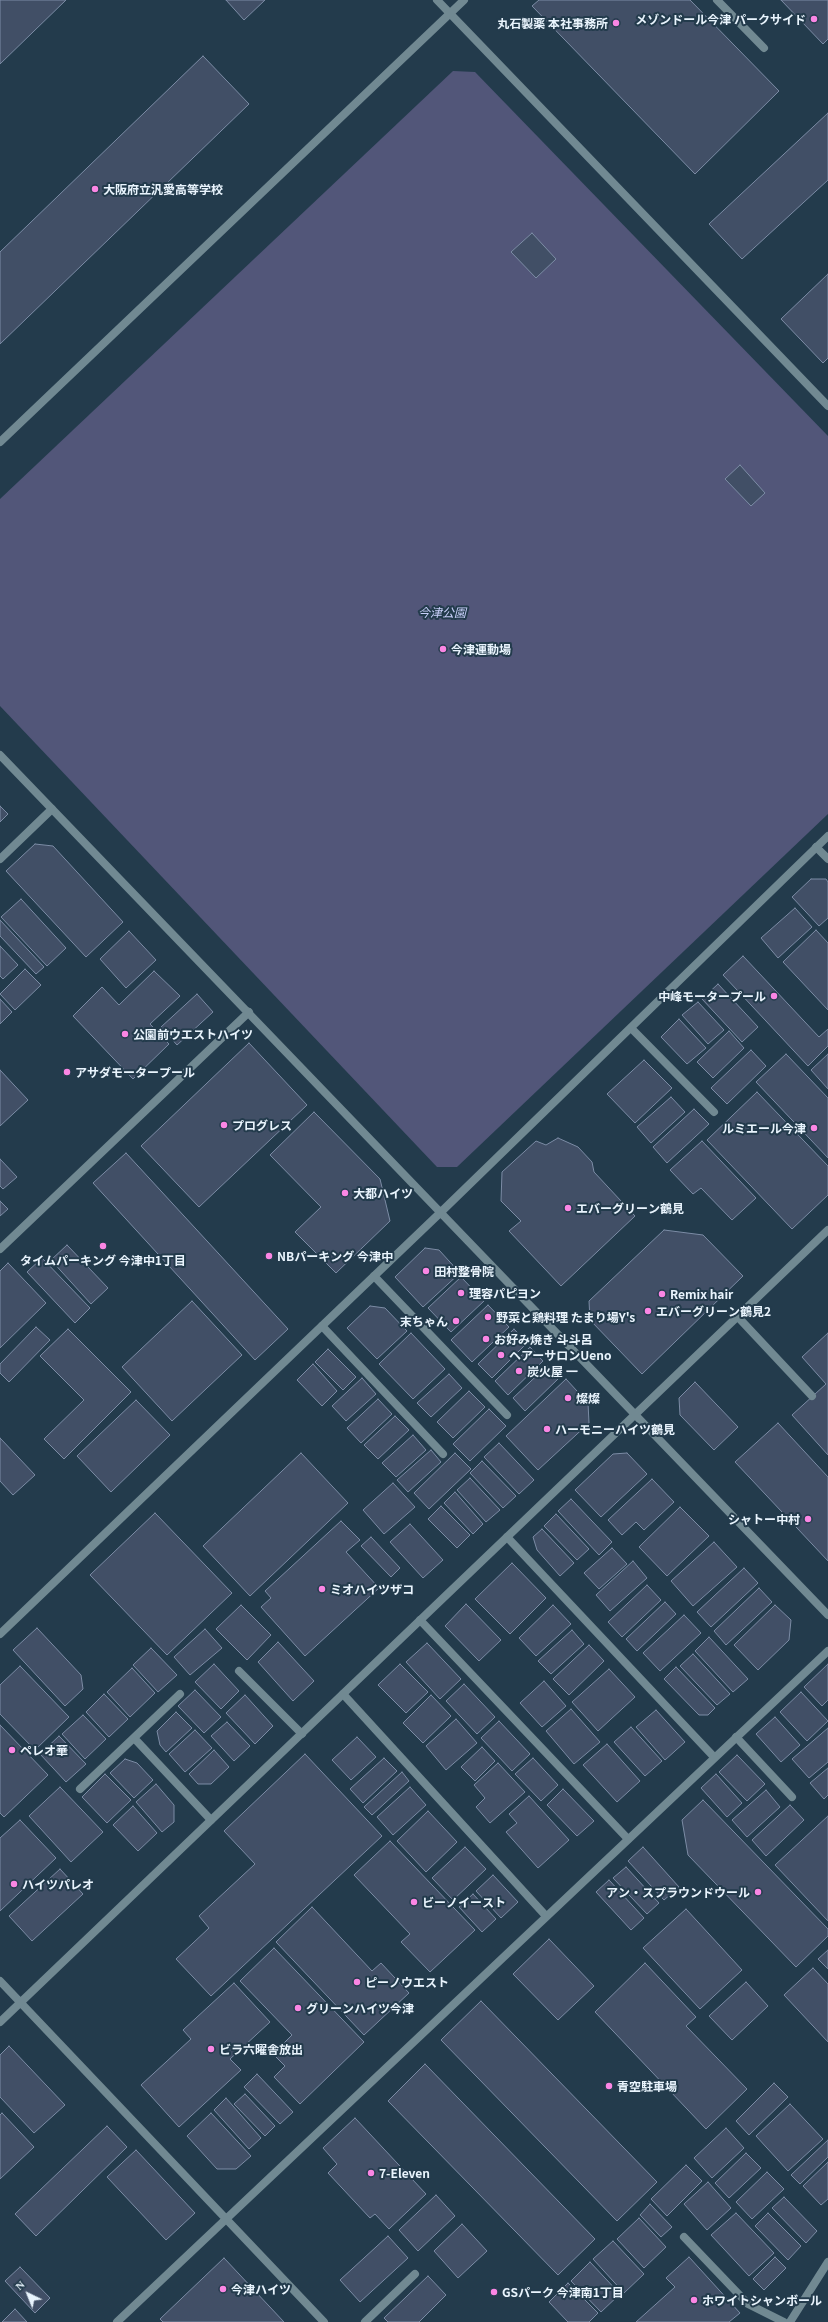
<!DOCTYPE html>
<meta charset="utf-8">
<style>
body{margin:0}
#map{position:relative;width:828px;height:2322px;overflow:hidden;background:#233b4c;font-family:Georgia,serif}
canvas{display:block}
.north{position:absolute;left:8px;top:2274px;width:40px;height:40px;-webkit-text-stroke:3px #233b4c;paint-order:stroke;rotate:317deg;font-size:11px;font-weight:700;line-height:16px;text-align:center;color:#e9f4fd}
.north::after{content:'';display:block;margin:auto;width:14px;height:18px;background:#e9f4fd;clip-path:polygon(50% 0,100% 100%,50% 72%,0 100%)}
</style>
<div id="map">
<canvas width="828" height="2322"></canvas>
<div class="north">N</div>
</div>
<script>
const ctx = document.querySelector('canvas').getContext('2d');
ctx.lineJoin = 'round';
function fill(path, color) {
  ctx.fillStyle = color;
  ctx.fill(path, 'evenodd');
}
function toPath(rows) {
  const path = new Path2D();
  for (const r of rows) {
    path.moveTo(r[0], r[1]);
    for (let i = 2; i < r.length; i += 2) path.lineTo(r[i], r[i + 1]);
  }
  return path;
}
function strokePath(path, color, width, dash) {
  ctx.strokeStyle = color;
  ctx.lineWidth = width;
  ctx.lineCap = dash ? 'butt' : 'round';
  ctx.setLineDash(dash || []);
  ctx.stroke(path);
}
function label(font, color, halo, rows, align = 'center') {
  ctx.font = font + ' Georgia,"Noto Sans JP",serif';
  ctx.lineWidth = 4;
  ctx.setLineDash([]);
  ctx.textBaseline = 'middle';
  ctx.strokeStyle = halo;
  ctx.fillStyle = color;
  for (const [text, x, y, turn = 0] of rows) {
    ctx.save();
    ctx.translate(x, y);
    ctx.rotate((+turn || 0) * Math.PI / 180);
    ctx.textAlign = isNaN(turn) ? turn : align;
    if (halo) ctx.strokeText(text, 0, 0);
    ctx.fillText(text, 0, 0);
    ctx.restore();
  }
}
fill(toPath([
 [453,71,475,72,828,436,828,814,457,1167,437,1167,0,706,0,499]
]), '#525679');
const building = toPath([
 [0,0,66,0,0,64,0,0],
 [226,0,265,0,244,20,226,0],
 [539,0,690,0,779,91,695,174,532,6,539,0],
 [781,0,828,0,828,39,823,44,781,0],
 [203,56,249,104,0,344,0,252,203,56],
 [828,113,828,180,742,259,709,224,828,113],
 [532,233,556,259,536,278,511,252,532,233],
 [828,274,828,358,823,363,781,319,828,274],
 [740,465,765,493,751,506,725,479,740,465],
 [0,806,8,814,0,822,0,806],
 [35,844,53,846,123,922,86,957,6,871,35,844],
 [811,879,826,879,828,882,828,918,819,926,792,897,811,879],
 [21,899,66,948,47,966,1,917,21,899],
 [795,908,812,927,778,958,761,938,795,908],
 [0,920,44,967,36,974,0,936,0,920],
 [816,930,828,943,828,1010,783,962,816,930],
 [129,931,156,960,126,988,100,959,129,931],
 [0,946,18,965,3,979,0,976,0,946],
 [743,956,819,1037,828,1029,828,1046,808,1066,723,975,743,956],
 [25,969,41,985,15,1010,0,994,25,969],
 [154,971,180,996,150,1024,169,1044,133,1079,73,1016,102,987,119,1005,154,971],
 [718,984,758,1027,742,1042,702,999,718,984],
 [197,994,213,1012,177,1045,161,1027,197,994],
 [0,999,12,1012,0,1024,0,999],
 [698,1002,724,1030,708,1044,682,1015,698,1002],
 [679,1019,706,1048,687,1064,661,1037,679,1019],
 [729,1031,744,1048,713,1078,697,1062,729,1031],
 [249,1043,307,1105,199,1207,141,1146,249,1043],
 [751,1050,766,1066,727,1104,711,1088,751,1050],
 [786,1054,828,1098,828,1158,756,1082,786,1054],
 [828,1054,828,1089,811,1070,828,1054],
 [644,1060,672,1088,635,1123,607,1094,644,1060],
 [0,1070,28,1100,0,1126,0,1070],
 [757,1092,828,1166,828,1195,792,1229,707,1140,757,1092],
 [671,1097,685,1112,651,1143,637,1127,671,1097],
 [694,1109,709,1124,667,1163,653,1147,694,1109],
 [314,1112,380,1179,390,1221,336,1273,295,1232,321,1207,270,1155,314,1112],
 [558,1138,578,1147,592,1162,594,1172,635,1216,561,1286,509,1231,521,1221,501,1201,502,1172,536,1141,546,1145,558,1138],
 [702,1141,756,1198,732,1220,701,1188,693,1194,670,1170,702,1141],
 [126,1153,288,1329,255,1360,93,1183,126,1153],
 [0,1159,17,1177,3,1189,0,1186,0,1159],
 [0,1201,8,1209,0,1216,0,1201],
 [664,1230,703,1235,743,1276,642,1374,590,1320,589,1301,664,1230],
 [67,1245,108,1288,91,1304,51,1260,67,1245],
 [425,1248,439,1250,460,1273,423,1307,395,1277,425,1248],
 [42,1258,90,1308,75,1323,27,1272,42,1258],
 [8,1263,46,1303,0,1348,0,1271,8,1263],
 [461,1277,484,1301,451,1332,428,1308,461,1277],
 [192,1301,242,1355,172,1421,122,1367,192,1301],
 [488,1305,509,1327,472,1362,451,1340,488,1305],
 [370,1306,385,1308,407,1331,377,1359,347,1328,370,1306],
 [36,1327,50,1340,9,1382,0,1373,0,1364,36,1327],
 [68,1329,131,1392,64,1459,44,1439,84,1400,40,1356,68,1329],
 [514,1329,527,1343,492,1378,478,1364,514,1329],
 [411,1333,445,1369,413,1399,379,1364,411,1333],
 [828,1333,828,1455,792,1415,826,1384,802,1357,828,1333],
 [530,1347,543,1361,508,1395,495,1381,530,1347],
 [328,1349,356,1377,343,1390,315,1362,328,1349],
 [313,1364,337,1391,322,1406,297,1380,313,1364],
 [547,1366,559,1378,525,1411,513,1398,547,1366],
 [449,1374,462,1388,431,1417,417,1403,449,1374],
 [362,1378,376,1394,346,1421,332,1406,362,1378],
 [566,1379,588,1403,589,1423,538,1470,506,1436,566,1379],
 [695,1382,738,1427,714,1450,680,1415,679,1398,695,1382],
 [469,1391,485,1407,453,1438,437,1422,469,1391],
 [378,1399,392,1414,361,1443,347,1428,378,1399],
 [136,1400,170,1435,111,1492,77,1456,136,1400],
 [489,1409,506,1426,470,1461,453,1444,489,1409],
 [395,1416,409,1430,378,1459,364,1445,395,1416],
 [778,1423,828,1477,828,1561,735,1462,778,1423],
 [413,1435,426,1450,396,1477,382,1463,413,1435],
 [0,1438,35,1475,13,1495,0,1481,0,1438],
 [499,1443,534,1480,519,1494,484,1457,499,1443],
 [431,1450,441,1462,408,1492,397,1480,431,1450],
 [301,1453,348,1503,250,1596,203,1546,301,1453],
 [455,1453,471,1469,429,1509,414,1493,455,1453],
 [627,1453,647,1474,601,1517,575,1490,613,1454,627,1453],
 [482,1461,516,1496,503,1508,470,1473,482,1461],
 [470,1478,500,1510,486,1522,457,1490,470,1478],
 [652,1479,674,1502,644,1530,636,1522,622,1535,608,1520,652,1479],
 [393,1483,415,1507,384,1534,363,1510,393,1483],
 [455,1492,483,1524,473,1534,444,1503,455,1492],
 [571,1499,612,1542,599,1555,558,1511,571,1499],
 [441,1506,470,1535,457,1548,428,1519,441,1506],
 [680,1507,709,1536,667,1576,639,1547,680,1507],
 [155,1513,232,1593,167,1655,90,1575,155,1513],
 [556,1514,589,1549,577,1560,544,1526,556,1514],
 [341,1521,360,1540,346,1552,379,1588,305,1656,261,1607,271,1598,265,1591,341,1521],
 [410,1524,443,1560,423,1578,390,1542,410,1524],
 [542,1529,574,1563,560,1576,537,1550,533,1537,542,1529],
 [371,1537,400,1568,391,1577,361,1546,371,1537],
 [714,1542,737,1567,693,1606,671,1581,714,1542],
 [612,1548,627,1564,599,1589,584,1573,612,1548],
 [633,1561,647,1578,610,1611,596,1595,633,1561],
 [512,1563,546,1598,510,1634,475,1599,512,1563],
 [744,1568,758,1583,711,1627,697,1612,744,1568],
 [647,1585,661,1600,622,1637,608,1622,647,1585],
 [759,1588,772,1602,726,1645,714,1631,759,1588],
 [665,1602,676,1614,637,1651,626,1639,665,1602],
 [466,1604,501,1640,479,1661,445,1626,466,1604],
 [241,1605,271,1635,247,1660,216,1629,241,1605],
 [553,1605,571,1624,536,1656,519,1638,553,1605],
 [775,1605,791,1620,789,1640,758,1670,734,1645,775,1605],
 [684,1615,701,1633,660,1671,643,1653,684,1615],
 [37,1628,81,1675,83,1689,65,1706,13,1650,37,1628],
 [205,1629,222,1648,190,1675,174,1657,205,1629],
 [572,1630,584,1644,551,1674,538,1661,572,1630],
 [709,1637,748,1679,733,1692,695,1651,709,1637],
 [278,1642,314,1681,293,1701,258,1662,278,1642],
 [427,1643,461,1679,440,1699,406,1662,427,1643],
 [589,1645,604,1661,569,1695,553,1679,589,1645],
 [151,1648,177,1675,158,1692,133,1665,151,1648],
 [693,1654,730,1694,717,1705,680,1666,693,1654],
 [214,1664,239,1691,221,1709,195,1682,214,1664],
 [400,1664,428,1692,406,1713,378,1685,400,1664],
 [828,1664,828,1700,822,1706,804,1687,828,1664],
 [20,1666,69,1717,35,1750,0,1714,0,1685,20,1666],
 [676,1667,715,1708,708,1715,699,1715,664,1679,676,1667],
 [132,1668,155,1693,130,1717,107,1692,132,1668],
 [609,1669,635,1697,598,1731,572,1702,609,1669],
 [544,1681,566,1706,542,1727,520,1703,544,1681],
 [464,1684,495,1717,477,1734,446,1701,464,1684],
 [195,1690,221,1717,204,1733,178,1706,195,1690],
 [801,1692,828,1721,807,1741,780,1712,801,1692],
 [104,1694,128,1719,109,1737,86,1712,104,1694],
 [245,1695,273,1726,255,1744,226,1713,245,1695],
 [431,1695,451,1716,423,1743,403,1723,431,1695],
 [571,1709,600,1742,574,1764,546,1731,571,1709],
 [656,1710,685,1742,665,1760,636,1727,656,1710],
 [176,1712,192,1728,166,1752,160,1745,157,1731,176,1712],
 [83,1715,106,1739,85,1759,62,1734,83,1715],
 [775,1717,800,1745,781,1762,756,1734,775,1717],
 [456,1719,477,1743,446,1770,426,1746,456,1719],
 [499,1721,530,1754,512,1771,481,1738,499,1721],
 [227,1722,250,1746,234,1761,211,1736,227,1722],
 [0,1725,48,1775,4,1817,0,1813,0,1725],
 [631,1727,662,1761,645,1776,614,1742,631,1727],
 [828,1728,828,1762,809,1778,792,1759,828,1728],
 [195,1730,212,1748,185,1772,169,1754,195,1730],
 [59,1736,86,1764,66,1782,40,1754,59,1736],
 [357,1737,376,1757,351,1780,332,1760,357,1737],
 [607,1744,640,1781,617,1802,583,1765,607,1744],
 [482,1747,495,1761,475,1781,461,1767,482,1747],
 [214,1750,229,1767,211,1784,198,1784,189,1774,214,1750],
 [305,1754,382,1836,211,1996,176,1959,209,1928,199,1916,255,1864,224,1831,305,1754],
 [737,1755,765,1784,747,1801,719,1772,737,1755],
 [384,1758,397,1771,363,1803,350,1789,384,1758],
 [533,1758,558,1785,541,1801,515,1774,533,1758],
 [125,1759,137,1763,153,1780,134,1798,110,1773,125,1759],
 [498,1763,525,1792,490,1823,476,1807,485,1798,474,1785,498,1763],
 [828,1768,828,1795,824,1799,810,1783,828,1768],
 [402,1772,409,1781,372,1815,364,1807,402,1772],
 [105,1774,131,1800,107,1823,82,1797,105,1774],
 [716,1774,742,1803,727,1817,701,1788,716,1774],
 [156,1784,174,1805,174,1822,162,1832,136,1802,156,1784],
 [60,1787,103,1832,71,1862,29,1816,60,1787],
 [410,1787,426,1805,393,1835,377,1817,410,1787],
 [563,1789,594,1821,577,1836,547,1805,563,1789],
 [766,1790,780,1807,747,1837,732,1820,766,1790],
 [529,1796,569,1840,538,1868,506,1832,517,1823,509,1814,529,1796],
 [703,1800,828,1929,828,1936,796,1967,688,1855,682,1820,703,1800],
 [790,1805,804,1820,766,1856,752,1840,790,1805],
 [133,1806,157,1833,138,1851,113,1825,133,1806],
 [428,1811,457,1842,426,1872,397,1841,428,1811],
 [828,1816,828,1921,775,1865,828,1816],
 [20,1820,56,1858,0,1911,0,1838,20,1820],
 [390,1841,475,1930,430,1972,401,1942,410,1934,354,1875,390,1841],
 [465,1847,486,1869,453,1900,432,1878,465,1847],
 [643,1847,679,1887,664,1900,628,1861,643,1847],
 [626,1867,659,1903,647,1914,613,1878,626,1867],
 [60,1869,83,1894,32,1941,9,1916,60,1869],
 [493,1875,518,1902,501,1918,476,1891,493,1875],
 [609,1880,644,1918,631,1930,596,1892,609,1880],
 [473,1894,496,1919,482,1932,459,1907,473,1894],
 [312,1907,372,1971,381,1963,409,1993,364,2035,276,1942,312,1907],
 [686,1909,742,1970,700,2009,643,1948,686,1909],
 [549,1939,594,1986,558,2020,513,1974,549,1939],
 [274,1948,364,2042,300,2104,274,2077,285,2066,273,2054,292,2035,240,1981,274,1948],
 [828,1950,828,1969,818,1959,828,1950],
 [645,1963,696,2017,686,2026,747,2089,706,2129,595,2012,645,1963],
 [813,1968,828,1984,828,2042,784,1995,813,1968],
 [746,1982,768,2006,732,2040,709,2016,746,1982],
 [234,1983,270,2022,230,2059,241,2070,179,2127,141,2085,191,2039,183,2030,234,1983],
 [481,2001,657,2182,617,2221,441,2040,481,2001],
 [9,2046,65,2105,34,2133,0,2097,0,2055,9,2046],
 [425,2064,595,2239,558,2275,388,2101,425,2064],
 [257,2074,293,2112,280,2124,244,2087,257,2074],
 [774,2083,788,2097,749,2135,736,2121,774,2083],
 [245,2094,275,2126,265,2136,234,2104,245,2094],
 [226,2098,261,2138,249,2149,214,2110,226,2098],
 [790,2104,823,2139,788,2171,756,2136,790,2104],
 [2,2113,34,2147,0,2179,0,2115,2,2113],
 [211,2113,251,2156,236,2169,217,2169,187,2136,211,2113],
 [355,2118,426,2194,389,2229,375,2214,370,2218,328,2173,337,2164,323,2148,355,2118],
 [107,2126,127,2147,36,2236,15,2214,107,2126],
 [726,2128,744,2148,712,2178,694,2158,726,2128],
 [828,2140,828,2157,800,2184,791,2175,828,2140],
 [136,2150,195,2213,166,2240,107,2177,136,2150],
 [746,2153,761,2168,729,2198,715,2183,746,2153],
 [828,2162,828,2199,821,2205,803,2186,828,2162],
 [686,2165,702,2181,667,2216,651,2199,686,2165],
 [767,2172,784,2189,752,2219,736,2202,767,2172],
 [708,2182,731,2208,707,2230,684,2204,708,2182],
 [436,2195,455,2216,418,2251,399,2230,436,2195],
 [784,2197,817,2231,806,2243,772,2208,784,2197],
 [650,2204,672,2227,661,2237,640,2215,650,2204],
 [736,2213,774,2253,749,2276,711,2235,736,2213],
 [768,2213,801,2246,788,2260,755,2226,768,2213],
 [639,2218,666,2247,644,2268,617,2239,639,2218],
 [462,2224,487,2251,458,2278,434,2251,462,2224],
 [388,2236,408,2258,360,2302,340,2280,388,2236],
 [613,2241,644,2274,624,2293,593,2259,613,2241],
 [689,2257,740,2313,729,2322,636,2322,675,2287,666,2278,689,2257],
 [775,2257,786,2268,764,2290,753,2279,775,2257],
 [224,2258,284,2322,163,2322,160,2319,224,2258],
 [590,2262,620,2294,601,2312,571,2281,590,2262],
 [20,2267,50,2298,35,2313,5,2281,20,2267],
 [428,2276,446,2295,419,2322,388,2322,384,2318,428,2276],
 [568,2283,598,2313,589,2322,568,2322,549,2302,568,2283],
 [15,2309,27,2322,2,2322,15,2309]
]);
fill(building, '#414f66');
strokePath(building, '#7c8ca5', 1);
strokePath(toPath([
 [717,0,764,48],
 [816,847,828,859],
 [0,859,52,809],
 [631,1028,714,1112],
 [374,1276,507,1415],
 [737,1316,812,1396],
 [322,1326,443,1454],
 [507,1537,714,1757],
 [420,1620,628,1839],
 [239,1671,302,1734],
 [343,1694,546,1916],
 [736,1737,792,1797],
 [134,1738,211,1820],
 [80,1789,180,1694],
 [684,2237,748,2304,784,2322],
 [365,2322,415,2274]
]), '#718992', 8);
strokePath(toPath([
 [437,0,828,406],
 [0,755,828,1615],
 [0,1249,249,1012],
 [0,1634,441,1212,828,836],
 [0,1981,324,2322],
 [0,2022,828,1230],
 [117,2322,828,1651]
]), '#718992', 8);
strokePath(toPath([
 [0,442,464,0],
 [790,2322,828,2262]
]), '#718992', 8);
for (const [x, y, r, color] of [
 [814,19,4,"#fb86e4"],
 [616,23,4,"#fb86e4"],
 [95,189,4,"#fb86e4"],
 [443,649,4,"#fb86e4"],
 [774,996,4,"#fb86e4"],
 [125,1034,4,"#fb86e4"],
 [67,1072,4,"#fb86e4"],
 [224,1125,4,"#fb86e4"],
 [814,1128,4,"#fb86e4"],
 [345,1193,4,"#fb86e4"],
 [568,1208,4,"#fb86e4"],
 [103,1246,4,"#fb86e4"],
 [269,1256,4,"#fb86e4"],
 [426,1271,4,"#fb86e4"],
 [461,1293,4,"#fb86e4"],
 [662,1294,4,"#fb86e4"],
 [648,1311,4,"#fb86e4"],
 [488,1317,4,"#fb86e4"],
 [456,1321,4,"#fb86e4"],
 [486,1339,4,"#fb86e4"],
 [501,1355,4,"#fb86e4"],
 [519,1371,4,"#fb86e4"],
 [568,1398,4,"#fb86e4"],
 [547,1429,4,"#fb86e4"],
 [808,1519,4,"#fb86e4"],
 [322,1589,4,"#fb86e4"],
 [12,1750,4,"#fb86e4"],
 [14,1884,4,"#fb86e4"],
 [758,1892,4,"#fb86e4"],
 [414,1902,4,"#fb86e4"],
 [357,1982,4,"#fb86e4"],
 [298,2008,4,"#fb86e4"],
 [211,2049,4,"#fb86e4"],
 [609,2086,4,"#fb86e4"],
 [371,2173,4,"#fb86e4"],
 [223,2289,4,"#fb86e4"],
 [494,2292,4,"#fb86e4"],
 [694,2300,4,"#fb86e4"]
]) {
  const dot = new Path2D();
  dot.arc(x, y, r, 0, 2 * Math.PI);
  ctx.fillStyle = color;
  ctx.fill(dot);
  strokePath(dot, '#233b4c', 1.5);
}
label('bold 12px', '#e9f4fd', '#233b4c', [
 ["メゾンドール今津 パークサイド",806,19,"right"],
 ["丸石製薬 本社事務所",608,23,"right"],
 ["大阪府立汎愛高等学校",103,189],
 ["今津運動場",451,649],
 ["中峰モータープール",766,996,"right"],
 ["公園前ウエストハイツ",133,1034],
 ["アサダモータープール",75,1072],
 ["プログレス",232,1125],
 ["ルミエール今津",806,1128,"right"],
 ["大都ハイツ",353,1193],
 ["エバーグリーン鶴見",576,1208],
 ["NBパーキング 今津中",277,1256],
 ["タイムパーキング 今津中1丁目",103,1260,"center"],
 ["田村整骨院",434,1271],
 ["理容パピヨン",469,1293],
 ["Remix hair",670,1294],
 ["エバーグリーン鶴見2",656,1311],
 ["野菜と鶏料理 たまり場Y's",496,1317],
 ["末ちゃん",448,1321,"right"],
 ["お好み焼き 斗斗呂",494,1339],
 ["ヘアーサロンUeno",509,1355],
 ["炭火屋 一",527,1371],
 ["燦燦",576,1398],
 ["ハーモニーハイツ鶴見",555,1429],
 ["シャトー中村",800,1519,"right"],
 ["ミオハイツザコ",330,1589],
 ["ペレオ華",20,1750],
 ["ハイツパレオ",22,1884],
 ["アン・スプラウンドウール",750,1892,"right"],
 ["ビーノイースト",422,1902],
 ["ピーノウエスト",365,1982],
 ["グリーンハイツ今津",306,2008],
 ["ビラ六曜舎放出",219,2049],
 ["青空駐車場",617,2086],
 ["7-Eleven",379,2173],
 ["今津ハイツ",231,2289],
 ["GSパーク 今津南1丁目",502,2292],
 ["ホワイトシャンボール",702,2300]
], 'left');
label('italic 12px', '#c9cffa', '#233b4c', [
 ["今津公園",442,612]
]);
</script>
